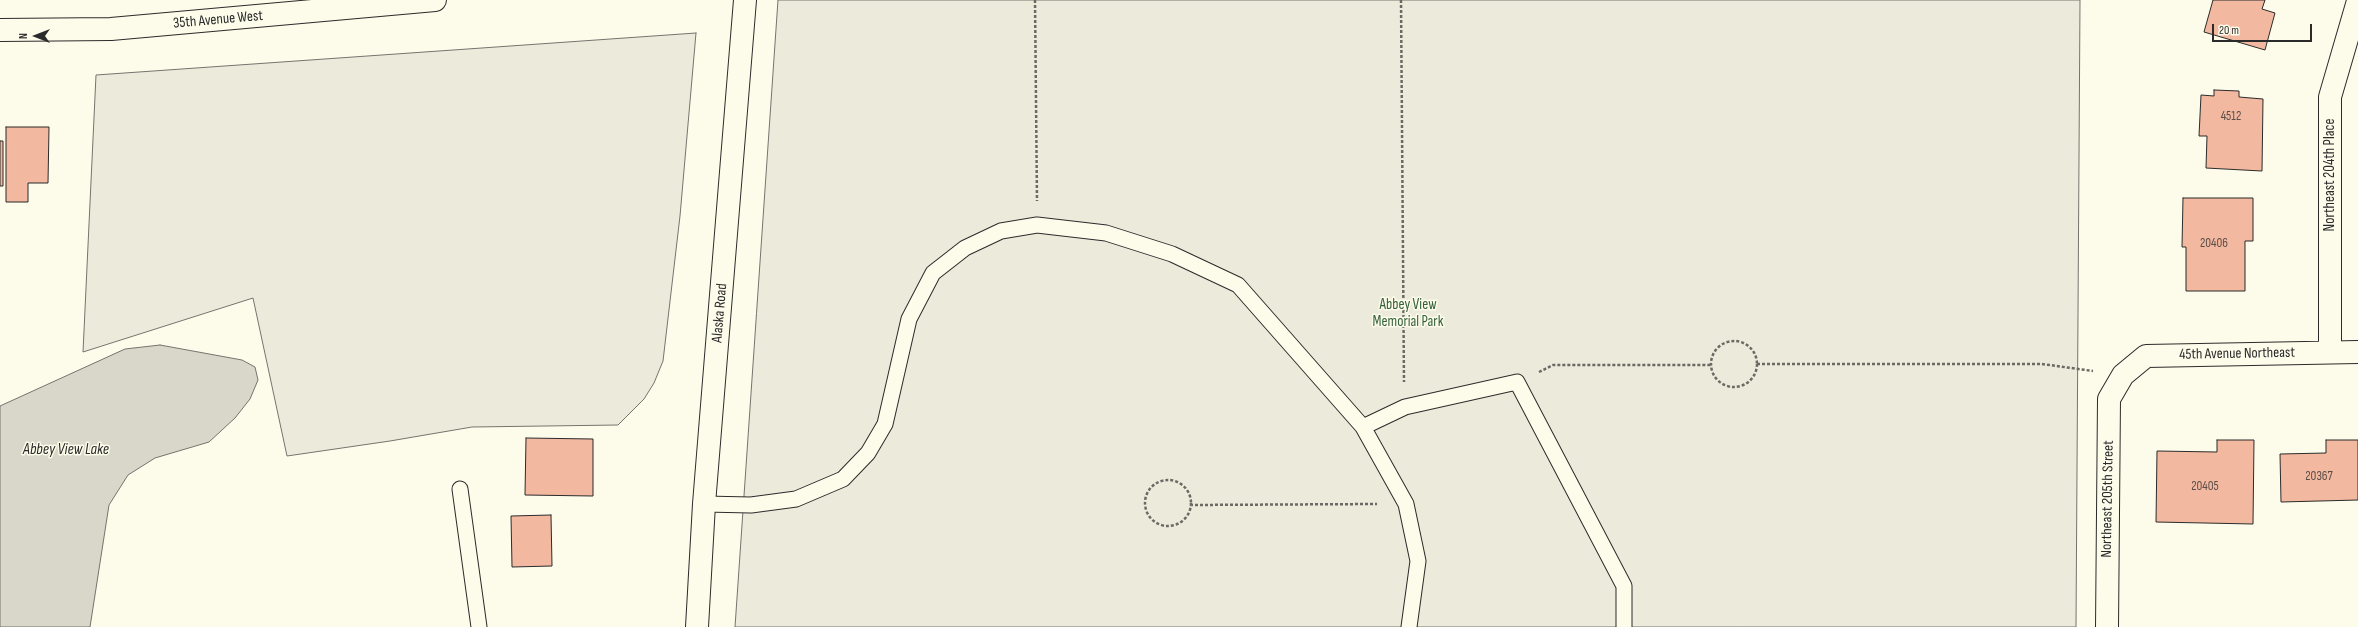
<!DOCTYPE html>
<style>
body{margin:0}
#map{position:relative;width:2358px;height:627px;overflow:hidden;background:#fdfbea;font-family:"Sofia Sans Condensed",sans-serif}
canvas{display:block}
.north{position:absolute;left:16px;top:16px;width:40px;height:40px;-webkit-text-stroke:3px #fdfbea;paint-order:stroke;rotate:270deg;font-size:11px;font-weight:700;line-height:16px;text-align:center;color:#2b2b2b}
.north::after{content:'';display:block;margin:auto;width:14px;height:18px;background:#2b2b2b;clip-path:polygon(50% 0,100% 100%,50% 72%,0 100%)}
.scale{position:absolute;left:2212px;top:24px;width:100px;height:18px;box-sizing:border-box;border:2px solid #2b2b2b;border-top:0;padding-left:5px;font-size:12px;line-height:14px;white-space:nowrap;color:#2b2b2b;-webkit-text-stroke:3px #fdfbea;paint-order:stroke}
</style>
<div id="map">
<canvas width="2358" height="627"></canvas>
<div class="north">N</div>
<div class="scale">20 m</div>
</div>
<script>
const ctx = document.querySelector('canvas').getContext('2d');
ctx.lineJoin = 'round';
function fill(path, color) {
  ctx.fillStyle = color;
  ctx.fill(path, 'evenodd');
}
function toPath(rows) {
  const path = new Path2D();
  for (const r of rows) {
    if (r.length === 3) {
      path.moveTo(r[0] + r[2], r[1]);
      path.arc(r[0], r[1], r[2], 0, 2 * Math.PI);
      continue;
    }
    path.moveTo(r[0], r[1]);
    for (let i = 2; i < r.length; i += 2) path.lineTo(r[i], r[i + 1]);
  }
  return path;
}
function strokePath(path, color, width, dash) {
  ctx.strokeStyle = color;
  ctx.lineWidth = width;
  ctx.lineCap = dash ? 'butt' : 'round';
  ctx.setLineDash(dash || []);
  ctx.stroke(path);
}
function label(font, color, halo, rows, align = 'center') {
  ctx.font = font + ' "Sofia Sans Condensed",sans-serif';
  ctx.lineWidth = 3;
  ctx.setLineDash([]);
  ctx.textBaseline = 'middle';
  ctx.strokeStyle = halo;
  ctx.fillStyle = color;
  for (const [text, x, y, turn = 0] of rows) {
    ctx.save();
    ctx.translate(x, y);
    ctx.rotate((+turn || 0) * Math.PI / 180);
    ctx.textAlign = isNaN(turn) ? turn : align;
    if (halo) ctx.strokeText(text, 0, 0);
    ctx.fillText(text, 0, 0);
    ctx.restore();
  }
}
const green = toPath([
 [778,0,2080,0,2076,627,735,627,778,0],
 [696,33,680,216,663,361,654,383,644,399,618,425,472,427,390,441,287,456,253,298,83,352,96,75,696,33]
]);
fill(green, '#ecebdb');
strokePath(green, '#74746e', 1);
const water = toPath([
 [160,345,242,360,255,367,258,380,250,399,235,418,209,442,155,458,128,475,109,505,90,627,0,627,0,406,125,349,160,345]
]);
fill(water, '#d8d7c9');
strokePath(water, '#74746e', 1);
const building = toPath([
 [2213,0,2265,0,2262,9,2275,13,2265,50,2204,32,2213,0],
 [2214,90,2239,91,2239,97,2263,99,2262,171,2206,168,2207,136,2199,136,2201,95,2214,96,2214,90],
 [6,127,49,127,48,183,28,183,28,202,6,202,6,127],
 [0,141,3,141,3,186,0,186,0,141],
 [2183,198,2253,198,2253,241,2245,241,2245,291,2186,291,2186,247,2182,247,2183,198],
 [526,438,593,439,593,496,525,495,526,438],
 [2217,440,2254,440,2253,524,2156,522,2157,451,2217,452,2217,440],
 [2326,440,2358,440,2358,500,2281,502,2280,454,2326,453,2326,440],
 [551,515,552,566,512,567,511,516,551,515]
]);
fill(building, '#f2b8a0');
strokePath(building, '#2b2b2b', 1);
const lane = toPath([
 [1363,427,1405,407,1517,382,1624,586,1624,627],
 [460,489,479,627],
 [704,504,751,505,796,499,843,479,868,453,885,424,909,319,933,273,965,248,1001,231,1037,225,1106,233,1172,254,1238,285,1363,427,1406,504,1418,561,1409,627]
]);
const street = toPath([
 [0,30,111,29,435,0],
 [2330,352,2330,97,2358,1],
 [697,627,704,504,745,0],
 [2107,627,2109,399,2123,375,2146,356,2358,352]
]);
strokePath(lane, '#2b2b2b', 17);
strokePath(street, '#2b2b2b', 24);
strokePath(toPath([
 [1035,0,1037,201],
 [1401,0,1404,382],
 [1734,364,23],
 [1757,364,2042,364,2093,371],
 [1539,372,1553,365,1711,365],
 [1168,503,23],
 [1190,505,1377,504]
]), '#6a6964', 2.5, [3, 2]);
strokePath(lane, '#fdfbea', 15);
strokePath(street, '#fdfbea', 22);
label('13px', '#5d4e48', null, [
 ["4512",2231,117],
 ["20406",2214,244],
 ["20367",2319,477],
 ["20405",2205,487]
]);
label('15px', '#2b2b2b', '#fdfbea', [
 ["35th Avenue West",218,20,-5],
 ["Northeast 204th Place",2330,175,-90],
 ["Alaska Road",720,313,-85],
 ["45th Avenue Northeast",2237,354,-1],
 ["Northeast 205th Street",2108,499,-89]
]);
label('15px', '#34623c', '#fdfbea', [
 ["Abbey View",1408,305],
 ["Memorial Park",1408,322]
]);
label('italic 16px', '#2b2b2b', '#fdfbea', [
 ["Abbey View Lake",66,450]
]);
</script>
